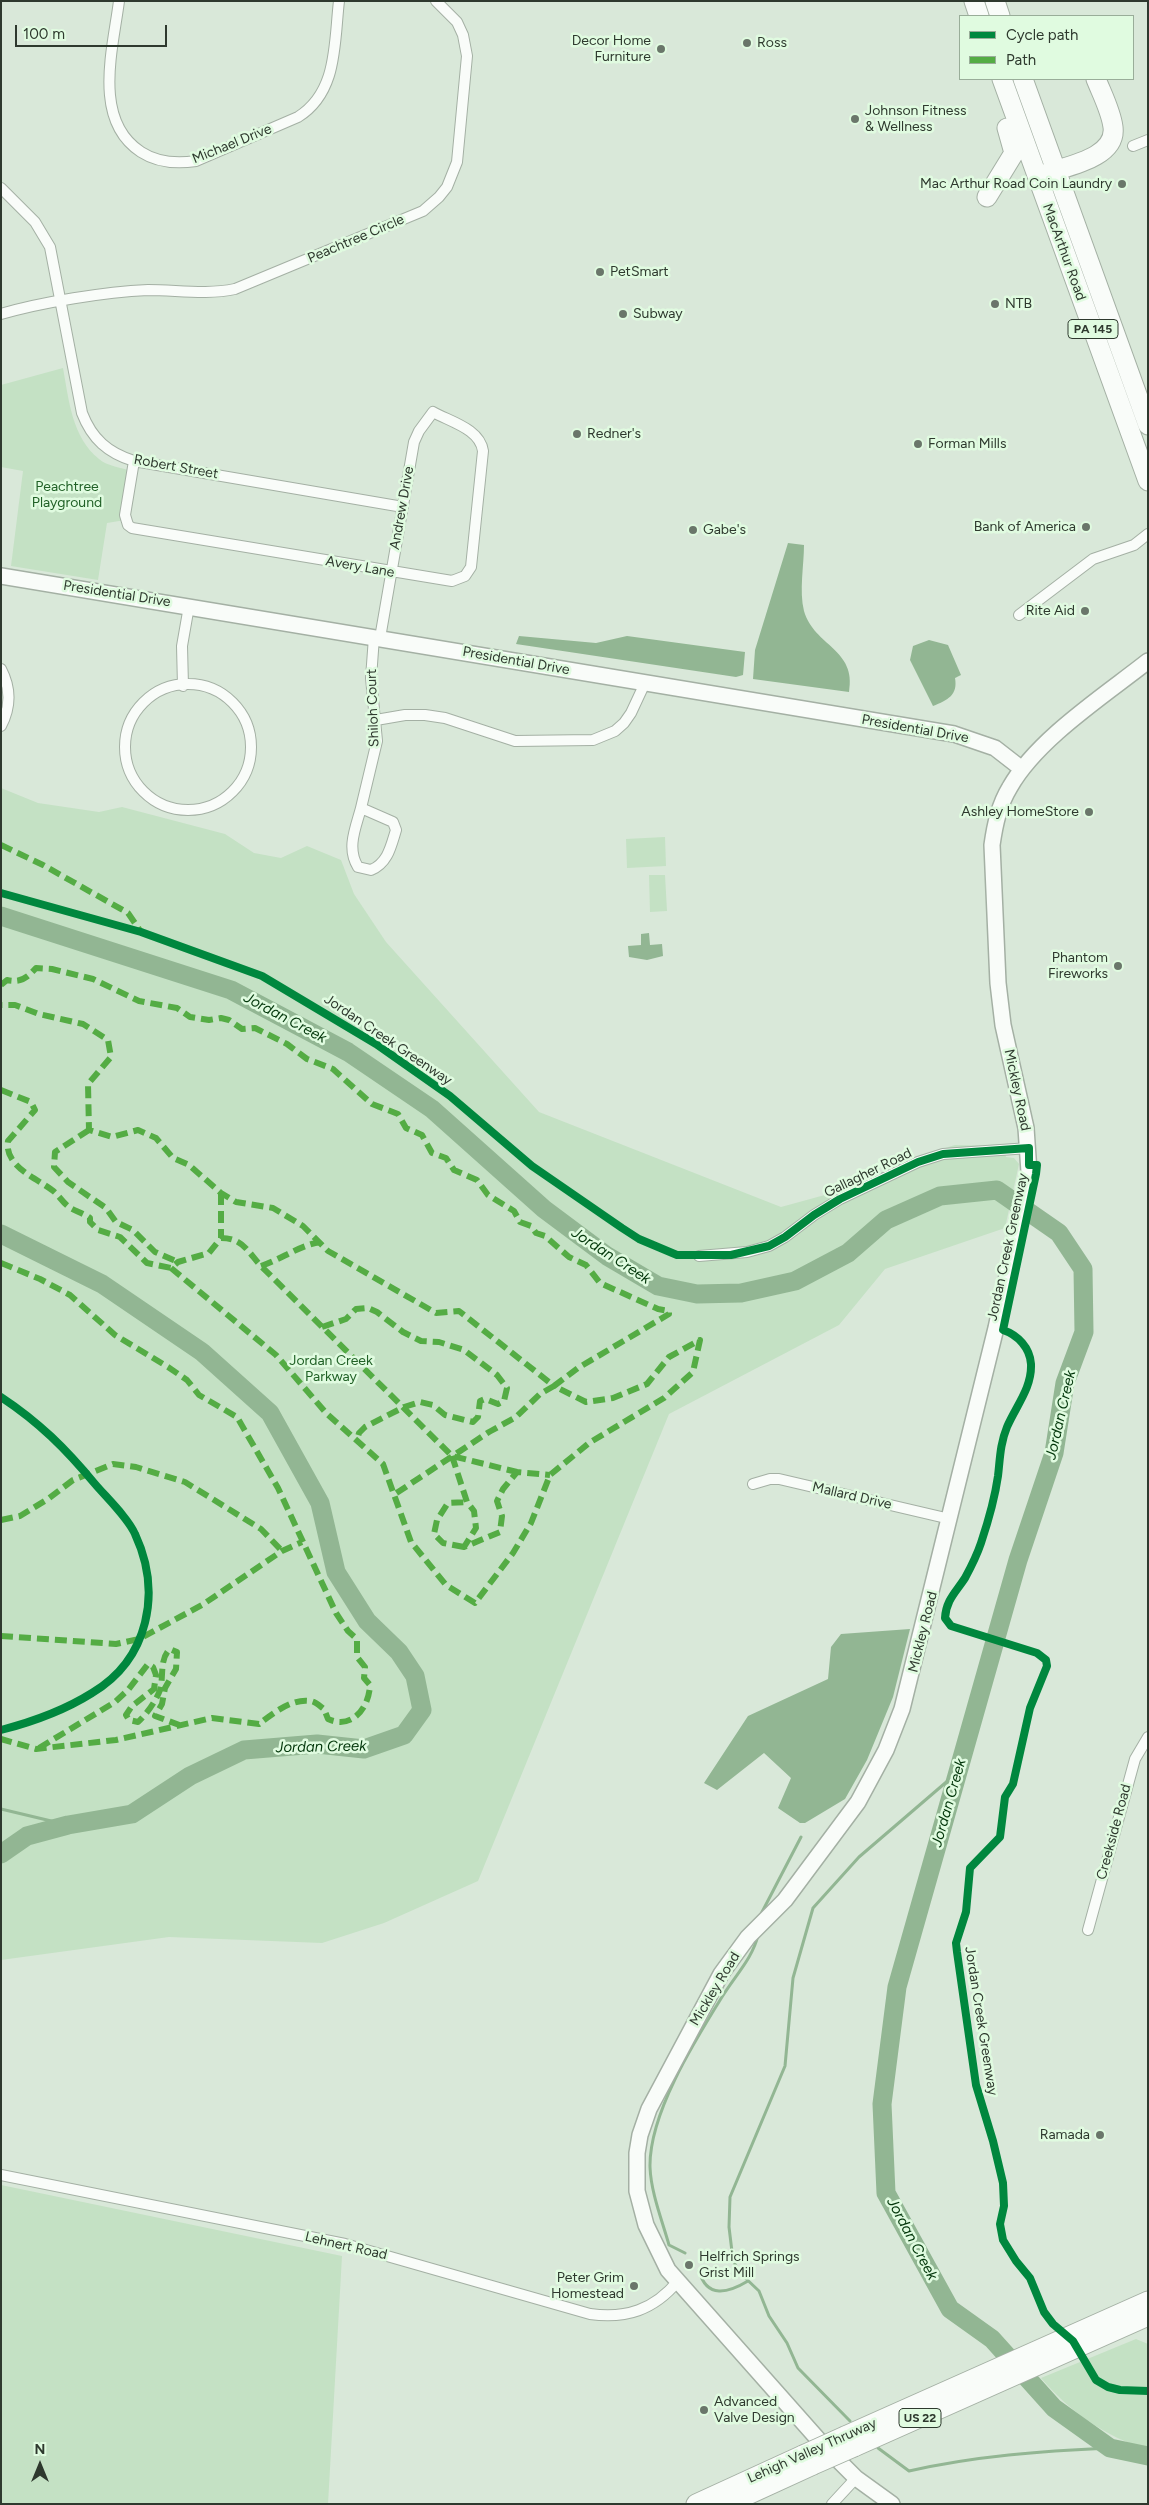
<!DOCTYPE html>
<style>
body{margin:0}
#map{position:relative;width:1149px;height:2505px;overflow:hidden;background:#d9e8d9;font-family:Figtree,sans-serif}
canvas{display:block}
.frame{position:absolute;inset:0;border:2px solid #2e392e;pointer-events:none}
.legend{position:absolute;left:959px;top:15px;width:175px;height:65px;box-sizing:border-box;background:#e0fbe0;border:1px solid #99ad99;margin:0;padding:6px 9px;list-style:none;font-size:15px;color:#2e392e}
.legend li{display:flex;align-items:center;gap:10px;height:25px}
.legend b{width:25px;border:1px solid #99ad99}
.north{position:absolute;left:15px;top:2440px;width:50px;height:50px;-webkit-text-stroke:4px #e0fbe0;paint-order:stroke;rotate:0deg;font-size:14px;font-weight:700;line-height:20px;text-align:center;color:#2e392e}
.north::after{content:'';display:block;margin:auto;width:18px;height:22px;background:#2e392e;clip-path:polygon(50% 0,100% 100%,50% 72%,0 100%)}
.scale{position:absolute;left:15px;top:25px;width:152px;height:22px;box-sizing:border-box;border:2px solid #2e392e;border-top:0;padding-left:6px;font-size:15px;line-height:18px;white-space:nowrap;color:#2e392e;-webkit-text-stroke:4px #e0fbe0;paint-order:stroke}
</style>
<div id="map">
<canvas width="1149" height="2505"></canvas>
<div class="frame"></div>
<ul class="legend">
<li><b style="height:6px;background:#00873e"></b>Cycle path</li>
<li><b style="height:6px;background:#54ac44"></b>Path</li>
</ul>
<div class="north">N</div>
<div class="scale">100 m</div>
</div>
<script>
const ctx = document.querySelector('canvas').getContext('2d');
ctx.lineJoin = 'round';
function fillPath(path, color) {
  ctx.fillStyle = color;
  ctx.fill(path, 'evenodd');
}
function strokePath(path, color, width, dash) {
  ctx.strokeStyle = color;
  ctx.lineWidth = width;
  ctx.lineCap = dash ? 'butt' : 'round';
  ctx.setLineDash(dash || []);
  ctx.stroke(path);
}
function write(font, color, halo, rows, align = 'center') {
  ctx.font = font + ' Figtree,sans-serif';
  ctx.lineWidth = 5;
  ctx.setLineDash([]);
  ctx.textBaseline = 'middle';
  ctx.strokeStyle = halo;
  ctx.fillStyle = color;
  for (const [text, x, y, turn = 0] of rows) {
    ctx.save();
    ctx.translate(x, y);
    ctx.rotate((+turn || 0) * Math.PI / 180);
    ctx.textAlign = isNaN(turn) ? turn : align;
    if (halo) ctx.strokeText(text, 0, 0);
    ctx.fillText(text, 0, 0);
    ctx.restore();
  }
}
fillPath(new Path2D(`
 M63,368C69,401 72,437 99,459C107,466 122,468 132,471L125,520L107,523L98,580L11,566L23,471L1,467V385Z
 M1,788L38,803L99,812L122,807L225,834L254,853L281,858L307,846L341,860L354,894L386,942L539,1112L781,1207L843,1190L929,1153L955,1145L1003,1146L1006,1157L1014,1158L1019,1164L1005,1228L885,1269L839,1325L669,1414L478,1881L384,1923L322,1943L169,1937L1,1960Z
 M665,837L666,866L627,868L626,839Z
 M649,875H665L667,911L650,912Z
 M1,2185L342,2256L328,2504H1Z
 M1136,2339L1148,2344V2450C1105,2436 1070,2412 1041,2378Z`), '#c4e1c4');
fillPath(new Path2D(`
 M788,543L804,545C804,565 799,591 804,611C814,646 857,649 849,692L753,679L755,650Z
 M519,636L596,643L627,636L745,652L743,675L736,677L516,644Z
 M929,640L948,645L961,675L955,678C958,695 948,700 933,706L910,660L913,646Z
 M649,933L650,945L662,944L663,956L647,960L629,957L628,946L641,945V934Z
 M910,1629L893,1697L867,1760L845,1799L805,1823H800L778,1808L791,1778L764,1753L717,1790L704,1783L748,1716L828,1679L831,1647L841,1634Z`), '#92b693');
strokePath(new Path2D(`
 M1,1809L68,1825
 M761,1914L801,1837
 M685,2253L669,2245C662,2220 651,2193 650,2167C649,2114 694,2042 722,1997C734,1977 753,1958 758,1935
 M699,2271C707,2299 728,2293 748,2281
 M850,2421L798,2368L787,2343L769,2316L759,2291L739,2272L733,2260L729,2227L730,2197L785,2066L793,1978L813,1908L859,1857L958,1772
 M878,2448L909,2471C975,2456 1042,2451 1110,2448`), '#92b693', 3);
strokePath(new Path2D(`
 M1,916L231,990L348,1052L432,1109L544,1209L607,1256L658,1286L697,1294L741,1293L795,1281L848,1253L886,1220L940,1196L997,1190L1059,1233L1083,1269L1084,1332L1065,1383L1054,1453L1018,1560L897,1987L882,2104L886,2193L950,2309L992,2339L1054,2408L1110,2448L1148,2456
 M1,1234L102,1284L202,1352L270,1413L320,1503L336,1572L367,1621L399,1652L415,1676L422,1710L404,1735L364,1749L317,1744L244,1750L190,1776L132,1814L68,1825L27,1836L1,1854`), '#92b693', 19);
const street = new Path2D(`
 M119,1C113,49 92,120 141,152C158,163 176,164 196,161L298,117C338,92 334,43 339,1
 M1133,146L1148,140
 M1,188L35,222L50,247L82,413C92,439 108,453 134,461L403,507
 M1,314C42,302 105,292 148,290C177,290 207,295 235,289L423,211L439,197L447,187L457,162L467,56L463,35L457,22L436,1
 M134,461L125,515L128,525L132,528L452,581L465,576L471,567L483,451C480,429 451,422 433,412L419,431L414,442L380,638
 M1019,615L1093,559L1134,545L1148,534
 M1,669C11,688 11,707 1,726
 M125 747a63 63 0 1 1 126 0a63 63 0 1 1-126 0Z
 M183,686L182,646L189,606
 M376,720L405,715H425L445,718L515,741L593,740L615,731L624,723L631,713L645,683
 M361,808L377,741L371,678L374,637
 M361,808L393,822L396,830C391,846 388,863 371,870L358,867C346,848 356,827 361,808Z
 M699,1256L747,1252L769,1246L785,1237L814,1215L840,1199L918,1162L943,1154L1029,1148
 M753,1484L770,1479H779L950,1519
 M1088,1930L1135,1759L1148,1737
 M1,2175L345,2244L590,2314C626,2319 654,2310 678,2281
 M832,2504L856,2478`);
const secondary = new Path2D(`
 M1,576L954,734L995,748L1022,769
 M892,2504L856,2478L824,2446L668,2270L646,2225L637,2191V2153L640,2135L649,2109L721,1974L748,1937L785,1900L858,1802L886,1750L902,1709L996,1328L1029,1172L1026,1128L1003,1025L998,983L992,845C995,824 999,805 1010,787C1037,739 1105,695 1148,661`);
const highway = new Path2D(`
 M974,1L979,16
 M995,1L1000,16
 M1002,79L1148,481
 M1023,79L1148,425
 M1045,174C1067,166 1117,158 1113,127C1111,111 1102,94 1096,79
 M987,197L1014,153L1007,128
 M845,2436L1148,2301
 M854,2447L1148,2316
 M696,2504L803,2455
 M728,2504L813,2465`);
strokePath(street, '#a4b0a4', 12);
strokePath(secondary, '#a4b0a4', 18);
strokePath(highway, '#a4b0a4', 21);
strokePath(street, '#f9fcf9', 10);
strokePath(secondary, '#f9fcf9', 15);
strokePath(highway, '#f9fcf9', 19);
const highwayBridge = new Path2D(`
 M803,2455L845,2436
 M813,2465L854,2447`);
strokePath(highwayBridge, '#a4b0a4', 21, []);
strokePath(highwayBridge, '#f9fcf9', 19);
strokePath(new Path2D(`
 M1,845L43,865L128,913L141,932
 M1,985L7,980C21,983 27,978 36,968L52,969L93,979L139,1001L177,1008L190,1017L209,1020L221,1018L229,1020L242,1029L255,1028L287,1044L307,1059L333,1069L372,1104L398,1114L406,1128L422,1135L432,1153L446,1158L454,1170L477,1180L488,1195L514,1211L520,1222L531,1226L536,1233L545,1236L569,1257L586,1265L600,1283L658,1309L669,1311V1314L578,1368L554,1386L459,1311L436,1313L328,1251L303,1226L273,1208L236,1202L221,1193L189,1165L173,1158L156,1138L138,1130L112,1137L89,1130L88,1084L111,1057L108,1040L83,1024L39,1014L15,1005H1
 M1,1090L31,1102L35,1110L8,1141C4,1166 36,1178 52,1190C59,1195 62,1202 69,1207C75,1211 83,1213 90,1218V1222L98,1230L120,1237L147,1263L171,1268L178,1262L209,1253L221,1238C243,1238 248,1252 261,1266L452,1456L517,1472
 M89,1130L55,1152L54,1167L68,1182L106,1208L116,1222L133,1230L155,1252L178,1262
 M221,1193V1238
 M1,1263L40,1279L70,1295L115,1335L168,1367L187,1380L199,1395L237,1417L278,1488L336,1613L348,1631L357,1639V1657L365,1667L364,1678L370,1685C369,1708 352,1730 328,1719L324,1709C321,1707 315,1701 310,1701C292,1698 272,1714 259,1724L212,1718L116,1740L36,1749L1,1739
 M261,1266C282,1259 298,1246 320,1242
 M171,1268L276,1355L327,1414L383,1464L411,1542L446,1585L475,1603L513,1553L531,1523L550,1475L589,1443L664,1398L693,1372L700,1340L669,1357L647,1384L613,1398L586,1402L554,1386L540,1394L516,1417L489,1432L395,1494
 M322,1327L346,1319L356,1309L368,1308L377,1312L403,1332L421,1341L439,1342L464,1350L497,1375L507,1388L504,1401L498,1404L485,1399L480,1401L478,1417L473,1422L445,1415L433,1405L420,1402L404,1407L365,1427L359,1433L357,1440
 M452,1456L467,1502L474,1511L476,1528L464,1547L500,1532L502,1516L497,1501L503,1489L517,1472L550,1475
 M1,1520L20,1516L48,1499L73,1480L113,1464L136,1467L185,1482L261,1529L282,1551
 M464,1547L443,1543L434,1534L437,1520L448,1503L467,1502
 M1,1636L116,1644L139,1639L202,1605L282,1551L302,1542
 M39,1748L115,1702L128,1690L148,1664L153,1667L156,1675L154,1689L132,1706L126,1715L129,1720L138,1722C146,1715 156,1701 160,1690C164,1677 159,1659 170,1649L177,1652L176,1669L165,1688L162,1704L155,1716L182,1726`), '#54ac44', 6, [12, 6]);
strokePath(new Path2D(`
 M1,893L141,932L262,976L376,1044L450,1096L532,1166L622,1228L639,1239L677,1255H731L769,1246L785,1237L814,1215L840,1199L918,1162L943,1154L1029,1148V1165H1037L1036,1174L1003,1330C1018,1335 1030,1348 1031,1364C1032,1388 1016,1406 1007,1427C1000,1444 1000,1459 998,1476C995,1497 988,1522 981,1543C977,1555 971,1567 965,1578C956,1592 946,1600 945,1618L951,1626L1037,1653L1046,1660L1047,1666L1030,1708L1013,1784L1005,1797L1000,1837L970,1868L966,1912L956,1943L957,1952L976,2085L993,2141L1003,2183L1004,2206L1000,2224L1003,2240L1016,2261L1030,2278L1044,2312L1053,2324L1073,2341L1096,2380L1108,2387L1120,2390L1148,2391
 M1,1397C39,1422 66,1449 95,1484C107,1498 128,1518 135,1534C162,1592 149,1659 92,1693C65,1710 32,1722 1,1730`), '#00873e', 8);
for (const [x, y, r, color] of [
 [747,43,5,"#6a766a"],
 [661,49,5,"#6a766a"],
 [855,119,5,"#6a766a"],
 [1122,184,5,"#6a766a"],
 [600,272,5,"#6a766a"],
 [995,304,5,"#6a766a"],
 [623,314,5,"#6a766a"],
 [577,434,5,"#6a766a"],
 [918,444,5,"#6a766a"],
 [1086,527,5,"#6a766a"],
 [693,530,5,"#6a766a"],
 [1085,611,5,"#6a766a"],
 [1089,812,5,"#6a766a"],
 [1118,966,5,"#6a766a"],
 [1100,2135,5,"#6a766a"],
 [689,2265,5,"#6a766a"],
 [634,2286,5,"#6a766a"],
 [704,2410,5,"#6a766a"]
]) {
  const dot = new Path2D();
  dot.arc(x, y, r, 0, 2 * Math.PI);
  ctx.fillStyle = color;
  ctx.fill(dot);
  strokePath(dot, '#e0fbe0', 2);
}
for (const [x, y, w] of [
 [1093,329,50],
 [920,2418,42]
]) {
  const box = new Path2D();
  box.roundRect(x - w / 2, y - 9.5, w, 19, 4);
  ctx.fillStyle = '#e0fbe0';
  ctx.fill(box);
  strokePath(box, '#2e392e', 1);
}
write('bold 12px', '#2e392e', null, [
 ["PA 145",1093,329],
 ["US 22",920,2418]
]);
write('14px', '#2e392e', '#e0fbe0', [
 ["Decor Home",651,41,"right"],
 ["Furniture",651,57,"right"],
 ["Ross",757,43],
 ["Johnson Fitness",865,111],
 ["& Wellness",865,127],
 ["Mac Arthur Road Coin Laundry",1112,184,"right"],
 ["PetSmart",610,272],
 ["NTB",1005,304],
 ["Subway",633,314],
 ["Redner's",587,434],
 ["Forman Mills",928,444],
 ["Bank of America",1076,527,"right"],
 ["Gabe's",703,530],
 ["Rite Aid",1075,611,"right"],
 ["Ashley HomeStore",1079,812,"right"],
 ["Phantom",1108,958,"right"],
 ["Fireworks",1108,974,"right"],
 ["Ramada",1090,2135,"right"],
 ["Helfrich Springs",699,2257],
 ["Grist Mill",699,2273],
 ["Peter Grim",624,2278,"right"],
 ["Homestead",624,2294,"right"],
 ["Advanced",714,2402],
 ["Valve Design",714,2418]
], 'left');
write('14px', '#2e392e', '#e0fbe0', [
 ["Michael Drive",232,144,-22],
 ["Peachtree Circle",356,239,-23],
 ["MacArthur Road",1064,252,70],
 ["Robert Street",176,467,10],
 ["Andrew Drive",402,508,-80],
 ["Avery Lane",360,567,10],
 ["Presidential Drive",117,594,9],
 ["Presidential Drive",516,661,10],
 ["Shiloh Court",373,708,-92],
 ["Presidential Drive",915,729,10],
 ["Jordan Creek Greenway",388,1040,34],
 ["Mickley Road",1017,1090,78],
 ["Gallagher Road",868,1173,-26],
 ["Jordan Creek Greenway",1008,1247,-78],
 ["Mallard Drive",852,1496,13],
 ["Mickley Road",923,1632,-76],
 ["Creekside Road",1114,1832,-75],
 ["Mickley Road",715,1989,-59],
 ["Jordan Creek Greenway",981,2021,81],
 ["Lehnert Road",346,2246,13],
 ["Lehigh Valley Thruway",812,2451,-24]
]);
write('14px', '#216127', '#e0fbe0', [
 ["Peachtree",67,487],
 ["Playground",67,503],
 ["Jordan Creek",331,1361],
 ["Parkway",331,1377]
]);
write('italic 15px', '#02360a', '#e0fbe0', [
 ["Jordan Creek",285,1018,28],
 ["Jordan Creek",611,1256,33],
 ["Jordan Creek",1061,1415,-77],
 ["Jordan Creek",321,1747,-1],
 ["Jordan Creek",949,1803,-74],
 ["Jordan Creek",912,2239,62]
]);
</script>
